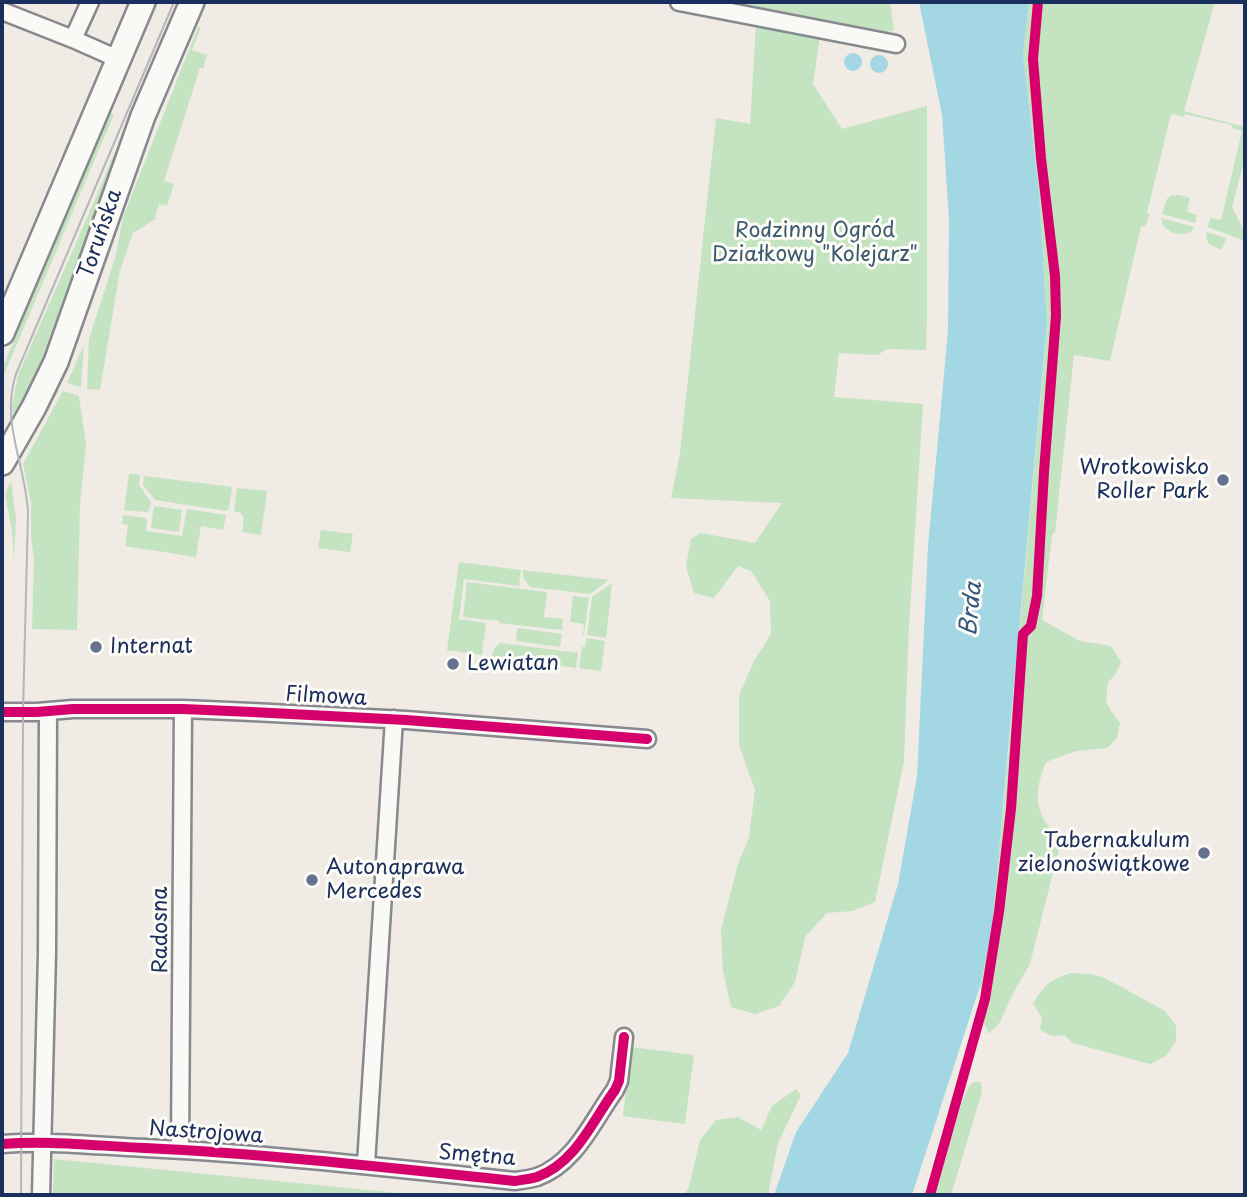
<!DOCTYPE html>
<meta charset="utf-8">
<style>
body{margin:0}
#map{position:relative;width:1247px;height:1197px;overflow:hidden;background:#f0ebe5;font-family:"Playpen Sans",sans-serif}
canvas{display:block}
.frame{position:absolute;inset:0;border:4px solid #1b2f5e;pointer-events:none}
</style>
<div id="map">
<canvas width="1247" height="1197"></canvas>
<div class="frame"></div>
</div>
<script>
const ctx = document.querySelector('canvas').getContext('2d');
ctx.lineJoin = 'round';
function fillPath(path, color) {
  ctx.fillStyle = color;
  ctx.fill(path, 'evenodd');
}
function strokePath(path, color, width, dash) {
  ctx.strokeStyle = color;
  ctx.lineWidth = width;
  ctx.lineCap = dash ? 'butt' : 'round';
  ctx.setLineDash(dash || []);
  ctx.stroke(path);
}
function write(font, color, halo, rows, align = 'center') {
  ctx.font = font + ' "Playpen Sans",sans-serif';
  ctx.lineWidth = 6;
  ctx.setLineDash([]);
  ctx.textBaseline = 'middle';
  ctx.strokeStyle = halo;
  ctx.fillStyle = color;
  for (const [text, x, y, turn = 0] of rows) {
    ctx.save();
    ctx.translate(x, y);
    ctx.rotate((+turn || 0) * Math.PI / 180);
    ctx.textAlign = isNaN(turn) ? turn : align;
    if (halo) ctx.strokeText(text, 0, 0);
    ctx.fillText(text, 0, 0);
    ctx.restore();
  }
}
fillPath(new Path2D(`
 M706,2H890L894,31L862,34Z
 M1029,2H1215L1184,111L1245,127V157L1232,207L1245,233V241L1208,227L1210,218L1221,220L1242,131L1232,128V125L1185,114L1184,117L1171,114L1147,213L1150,214L1145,226H1141L1110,361L1074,355L1055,532L1052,535L1042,620L1080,641L1111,646L1121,662L1116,673L1108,683L1106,701L1111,711L1120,723L1117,738L1107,748L1076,751L1046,762C1032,797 1035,814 1061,841L1030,964L1014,991L1000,1022L989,1034L984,1024L980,986L1003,811L1047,327L1039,193L1023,54Z
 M171,17L176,20L61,330L14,427L12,406L18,375L97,195Z
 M756,25L820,36L813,84L842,129L927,106V317L926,350L888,349L877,355L839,353L834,397L923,404L909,626L904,761L875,902L852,911L827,913L805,937L795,982L779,1006L755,1014L731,1007L723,971L721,930L738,864L749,838L755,790L739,745V695L754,661L771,634L770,601L751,571L738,566L714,598L694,593L686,566L691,539L701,533L755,543L782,503L671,498L680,453L716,118L750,124Z
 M198,27H201L192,50L207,55L203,68H200L164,181L174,184L167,206L159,204L155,217L157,218L133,233L120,270L100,390L87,389L89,339L116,255L123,217Z
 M106,111L114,114L2,379V369L27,309L48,248Z
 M1172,195H1179L1190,198L1187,212L1197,215L1195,223L1162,214L1167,199Z
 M1161,218L1194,227L1191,232C1179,237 1162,232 1161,218Z
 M1207,232L1226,238L1222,250L1209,244L1206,238Z
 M84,345L81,387L67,383Z
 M51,390H59L22,455L20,450Z
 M63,391L79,396L86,445L80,505L77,630L32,629L34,559L31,536V503L23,464Z
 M129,474L140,475L139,485L151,502L149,511L145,512L124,510Z
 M144,476L232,487L229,509L226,511L155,500L143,485Z
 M11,481L16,519L14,561L12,531L5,494Z
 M237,488L267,491L261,535L242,532L244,518L240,512H234Z
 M154,506L182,510L179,532L151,528Z
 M187,509L226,515L223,530L201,526L196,557L125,546L128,525L122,524L123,515L145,518L147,520L146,531L182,536Z
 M321,530L353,534L350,552L318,548Z
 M459,562L521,570L519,586L464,579L459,619L486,623L484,641H483L482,655L447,650Z
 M523,570L609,580L590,594L530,587L523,578Z
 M467,582L547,592L544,617L563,619L562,630L499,623V621L463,617Z
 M612,583L606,638L587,635L592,597Z
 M573,596L589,598L584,635H583L584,624L570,622Z
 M517,628L562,634L560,647L516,641Z
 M586,638L605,641L601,671L579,668L582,647H585Z
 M500,643L578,653L576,668L492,656L494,649Z
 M1071,973L1090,974L1103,977L1165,1011L1176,1026V1041L1167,1055L1150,1064L1073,1043L1064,1035C1053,1037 1048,1036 1040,1029L1042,1018L1033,1003C1047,983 1048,981 1071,973Z
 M631,1047L694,1055L685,1124L623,1116Z
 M973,1082H980L982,1087L981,1095L951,1195H934L961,1105L968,1088Z
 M796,1089L801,1095L778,1143L768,1195H684L689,1187L700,1140L716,1120L738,1117L761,1130L772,1106Z
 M54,1159L418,1195H53Z`), '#c3e3c1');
fillPath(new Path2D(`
 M919,2H1029L1023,54L1039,193L1047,324L992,925L980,986L912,1195H774L796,1132L848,1053L898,884L917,776L928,546L948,331L949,219L942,115Z
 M844 62a9 9 0 1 1 18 0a9 9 0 1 1-18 0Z
 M870 64a9 9 0 1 1 18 0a9 9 0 1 1-18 0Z`), '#a4d7e4');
const street = new Path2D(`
 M679,2L896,44
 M2,11L73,39L118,59
 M73,39L90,2
 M2,712H37L73,709H183L252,712L406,720L647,739
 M2,1144C49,1140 97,1146 145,1148C269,1154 392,1168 515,1181C522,1180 530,1179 537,1177C576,1163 593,1120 615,1090L619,1081L624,1037
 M180,1150L183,709
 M366,1164L394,719
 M41,1195L47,953L48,712`);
const secondary = new Path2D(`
 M2,333L143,2
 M2,463L34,407L56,362L143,116L192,2`);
strokePath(street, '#87898f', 21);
strokePath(secondary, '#87898f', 28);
strokePath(street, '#f9f9f6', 16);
strokePath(secondary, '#f9f9f6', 23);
strokePath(new Path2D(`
 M21,1195L23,712L28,513C26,464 0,423 16,374L174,2`), '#b4b6ba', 2);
strokePath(new Path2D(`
 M2,712H37L73,709H183L252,712L406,720L647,739
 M2,1144C49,1140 97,1146 145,1148C269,1154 392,1168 515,1181C522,1180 530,1179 537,1177C576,1163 593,1120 615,1090L619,1081L624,1037
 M930,1195L985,999L999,912L1011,809L1023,634L1031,626L1037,596L1044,472L1056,316L1055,276L1041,158L1033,59L1038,2`), '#d6006c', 10);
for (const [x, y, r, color] of [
 [1223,480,7,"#66718d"],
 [96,647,7,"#66718d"],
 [453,664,7,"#66718d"],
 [1204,853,7,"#66718d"],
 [312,880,7,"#66718d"]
]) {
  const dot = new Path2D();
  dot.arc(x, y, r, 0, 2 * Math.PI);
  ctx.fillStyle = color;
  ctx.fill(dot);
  strokePath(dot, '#fdfcf7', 2.5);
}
write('21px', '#3c5a6f', '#fdfcf7', [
 ["Rodzinny Ogród",815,231],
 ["Działkowy \"Kolejarz\"",815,255]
]);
write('21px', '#1b2f5e', '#fdfcf7', [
 ["Toruńska",101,234,-71],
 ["Filmowa",326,697,3],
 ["Radosna",161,930,-90],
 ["Nastrojowa",206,1133,4],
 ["Smętna",477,1156,5]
]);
write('21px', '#1b2f5e', '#fdfcf7', [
 ["Wrotkowisko",1209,468,"right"],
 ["Roller Park",1209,492,"right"],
 ["Internat",110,647],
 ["Lewiatan",467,664],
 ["Tabernakulum",1190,841,"right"],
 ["zielonoświątkowe",1190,865,"right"],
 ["Autonaprawa",326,868],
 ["Mercedes",326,892]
], 'left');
write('italic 23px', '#355780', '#fdfcf7', [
 ["Brda",972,609,-84]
]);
</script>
